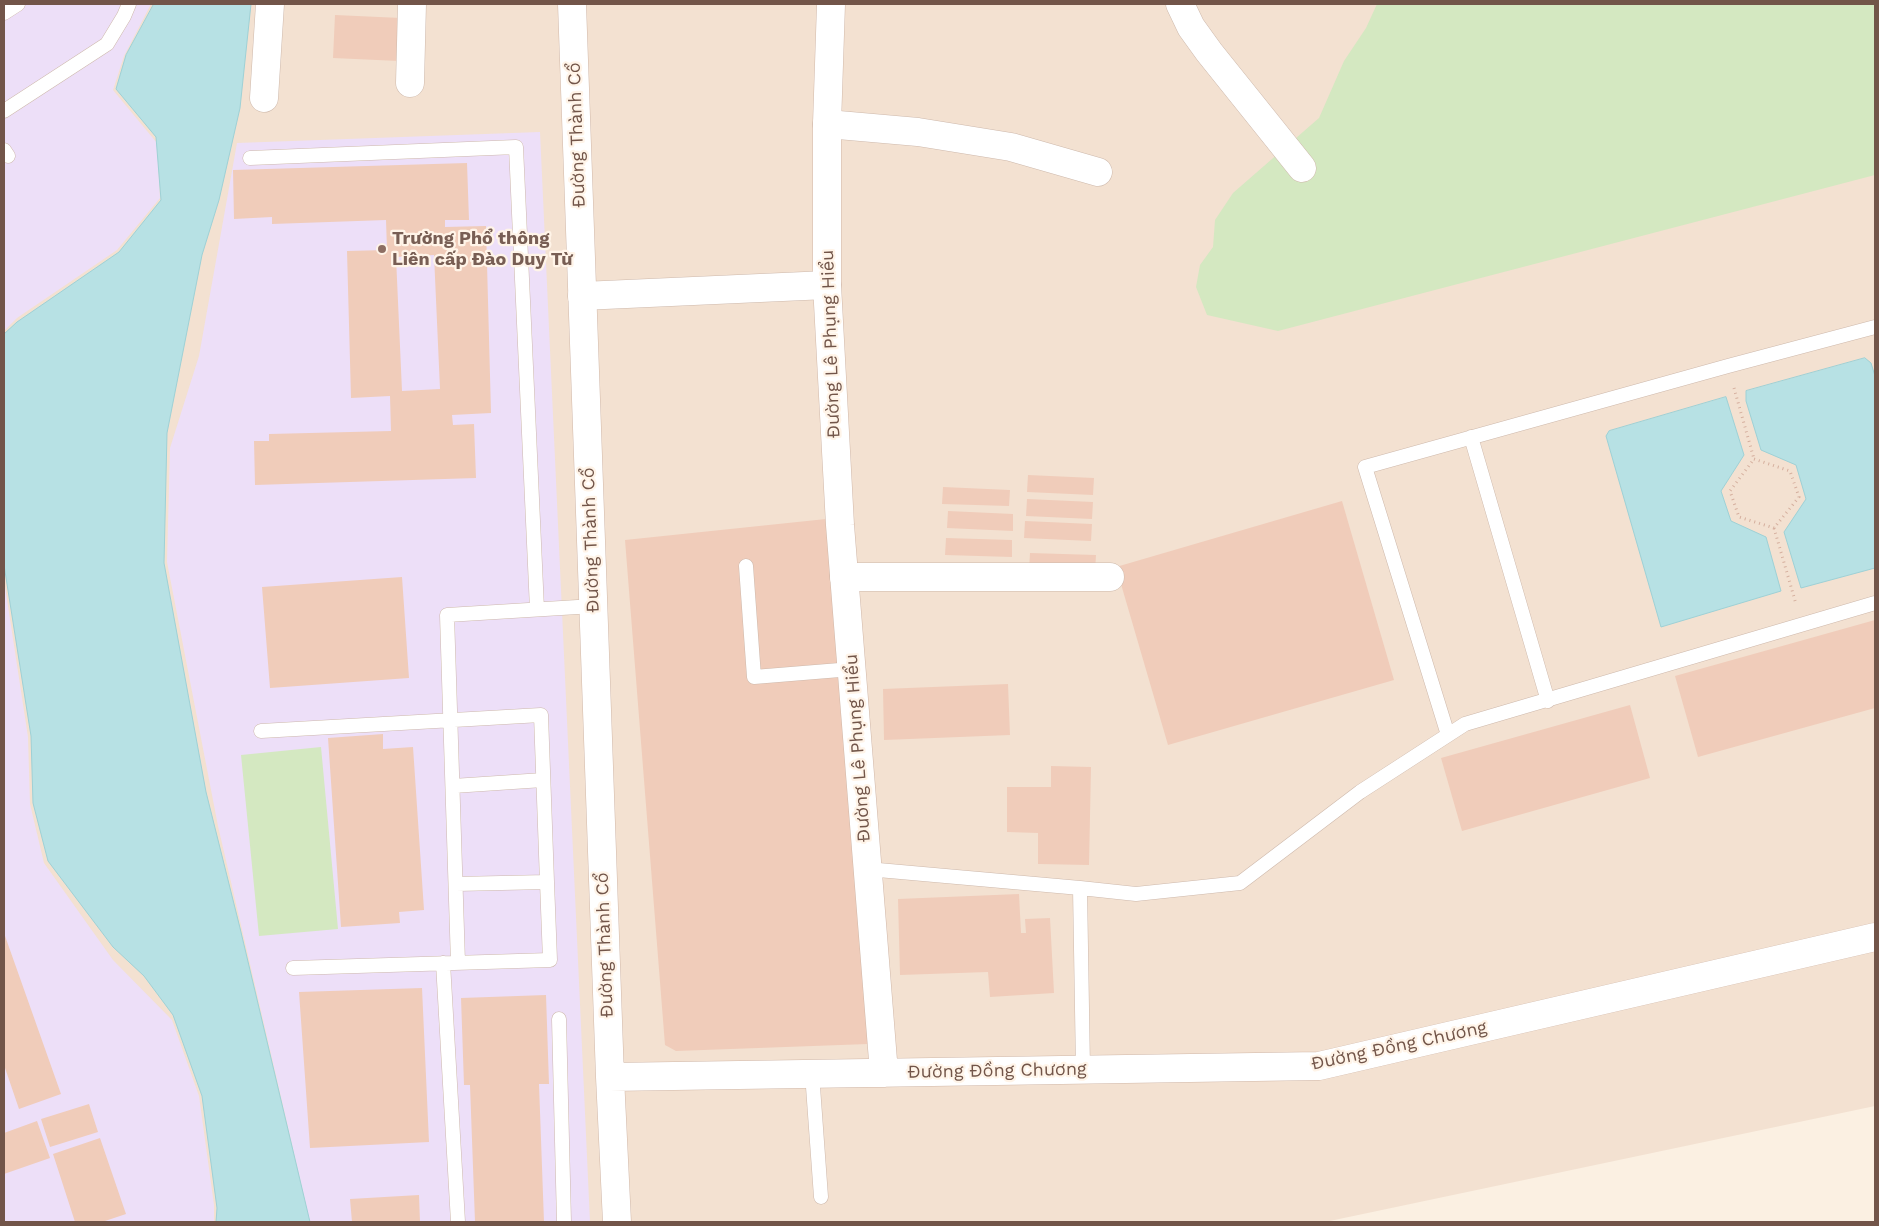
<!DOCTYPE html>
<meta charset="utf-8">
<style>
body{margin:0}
#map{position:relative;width:1879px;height:1226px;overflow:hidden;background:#fbf0e2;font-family:"Work Sans",sans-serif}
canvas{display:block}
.frame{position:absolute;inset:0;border:5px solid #725549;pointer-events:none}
</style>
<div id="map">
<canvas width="1879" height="1226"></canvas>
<div class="frame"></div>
</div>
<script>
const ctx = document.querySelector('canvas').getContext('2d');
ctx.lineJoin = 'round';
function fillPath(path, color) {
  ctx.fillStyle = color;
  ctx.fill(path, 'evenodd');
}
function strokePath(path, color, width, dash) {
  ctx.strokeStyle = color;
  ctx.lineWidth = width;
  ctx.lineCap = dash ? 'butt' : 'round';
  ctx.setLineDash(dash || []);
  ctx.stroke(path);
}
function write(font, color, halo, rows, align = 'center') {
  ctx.font = font + ' "Work Sans",sans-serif';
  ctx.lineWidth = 4.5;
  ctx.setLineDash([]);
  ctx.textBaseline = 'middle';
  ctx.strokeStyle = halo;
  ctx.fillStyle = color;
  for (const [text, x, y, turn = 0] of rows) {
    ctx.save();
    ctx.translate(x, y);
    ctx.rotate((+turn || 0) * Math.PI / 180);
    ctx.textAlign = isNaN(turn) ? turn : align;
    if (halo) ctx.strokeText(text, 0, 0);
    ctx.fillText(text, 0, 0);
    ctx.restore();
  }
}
fillPath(new Path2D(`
 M4,4H1438L1875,165V1106L1325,1222H4Z`), '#f3e1d1');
fillPath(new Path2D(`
 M4,4H151L124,56L113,90L157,143L160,198L117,250L17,318L4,331Z
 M540,132L590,1222H310L218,826L167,562L170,448L199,356L237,143Z
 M4,580L28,737L30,804L44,863L113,960L172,1020L199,1096L214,1205V1222H4Z`), '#eddff8');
fillPath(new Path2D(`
 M1377,4H1875V175L1278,331L1207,315L1196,287L1200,265L1213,247L1215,220L1233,193L1319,118L1344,61L1366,28Z
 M321,747L338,929L259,936L241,755Z`), '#d4e8c1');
const water = new Path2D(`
 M154,4H251L240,108L219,200L202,255L167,433L164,563L206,792L240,928L310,1222H216L217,1208L202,1096L173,1015L144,976L113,947L48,861L33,803L31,736L4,565V334L17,322L119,252L161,200L156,137L116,89L126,55Z
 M1865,358L1871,363L1875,376V568L1801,588L1784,532L1806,499L1796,465L1761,450L1746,401V391Z
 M1726,397L1744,455L1721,491L1731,521L1766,537L1781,591L1661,627L1606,436L1609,431Z`);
fillPath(water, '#b7e1e4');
strokePath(water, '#9ed1d6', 1);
fillPath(new Path2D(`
 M335,15L401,18L399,61L333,58Z
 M467,163L469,220H445V227L486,226L491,413L452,415L453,425L474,424L476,478L255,485L254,441H269V434L391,431L390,396L351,398L347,251L387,250L386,220L272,224V217L234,219L233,170ZM434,255L440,389L402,391L396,257Z
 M1028,475L1094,478L1093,495L1027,492Z
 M943,487L1010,490L1009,506L942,504Z
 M1027,499L1093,502L1092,519L1026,516Z
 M1342,501L1394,680L1168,745L1116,567Z
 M948,511L1013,514V531L947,528Z
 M826,519L868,1044L676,1051L665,1045L625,540Z
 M1025,521L1092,524L1091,541L1024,538Z
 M946,538L1012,540V557L945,555Z
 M1030,553L1096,555L1095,572L1029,570Z
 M402,577L409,678L270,688L262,587Z
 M1875,620V708L1698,757L1675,676Z
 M1008,684L1010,735L884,740L883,689Z
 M1630,705L1650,778L1462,831L1441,758Z
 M383,734V749L413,747L424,910L399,912L400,923L341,927L328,738Z
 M1051,766L1091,767L1089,865L1038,864V833L1007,832V787H1051Z
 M1019,894L1021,933H1026L1025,919L1050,918L1054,993L990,997L988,972L900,975L898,899Z
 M4,933L61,1094L19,1109L4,1065Z
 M422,988L429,1142L310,1148L299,992Z
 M546,995L549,1084H539L544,1222H475L470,1085H464L461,998Z
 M89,1104L98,1132L50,1147L41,1119Z
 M37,1121L50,1158L4,1174V1133Z
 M100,1138L126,1214L102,1222H75L53,1154Z
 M419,1195L420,1222H352L350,1199Z`), '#f0ccba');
const lane = new Path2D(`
 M4,13L18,4
 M4,111L107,44L124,16L129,4
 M4,150L8,156
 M250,158L516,147L537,609
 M1471,437L1548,701
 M746,566L754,677L852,669
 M261,731L541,715L547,882L456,884
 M1448,735L1365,467L1728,366L1875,327
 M453,786L543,780
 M867,869L1080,888L1083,1069
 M1080,888L1136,894L1240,883L1360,792L1465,724L1875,603
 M443,963L458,1222
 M458,963L447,615L594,606
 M293,968L550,960L547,882
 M559,1019L564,1222
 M812,1073L821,1197`);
const street = new Path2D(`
 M1180,4L1191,27L1209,52L1302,168
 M410,83L412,4
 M264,98L270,4
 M827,124L918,132L1011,147L1098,172
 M582,296L827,285
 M844,577H1110`);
const secondary = new Path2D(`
 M572,4L610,1077L617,1222
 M831,4L827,124V285L840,525L884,1073
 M610,1077L1319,1066L1875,937`);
strokePath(lane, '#ceb9ac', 15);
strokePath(street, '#ceb9ac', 29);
strokePath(secondary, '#d1b8a9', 29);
strokePath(new Path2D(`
 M1734,388L1754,459
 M1754,459L1790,471L1799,497L1774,528L1739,517L1730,491Z
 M1774,528L1796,604`), '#d5af9e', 3, [1, 4]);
strokePath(lane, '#fff', 14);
strokePath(street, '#fff', 28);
strokePath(secondary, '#fff', 28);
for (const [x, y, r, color] of [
 [382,249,5,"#8d6e63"]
]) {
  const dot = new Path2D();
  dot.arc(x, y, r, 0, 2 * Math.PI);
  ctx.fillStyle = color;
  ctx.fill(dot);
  strokePath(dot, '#fff4e8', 2);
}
write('18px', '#725549', '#fff4e8', [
 ["Đường Thành Cổ",577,135,-92],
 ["Đường Lê Phụng Hiểu",831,344,-92],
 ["Đường Thành Cổ",591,540,-92],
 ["Đường Lê Phụng Hiểu",858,748,-94],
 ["Đường Thành Cổ",605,945,-92],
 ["Đường Đồng Chương",1399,1046,-12],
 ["Đường Đồng Chương",997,1071,-1]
]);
write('bold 18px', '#785e54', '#fff4e8', [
 ["Trường Phổ thông",392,239],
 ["Liên cấp Đào Duy Từ",392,260]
], 'left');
</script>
